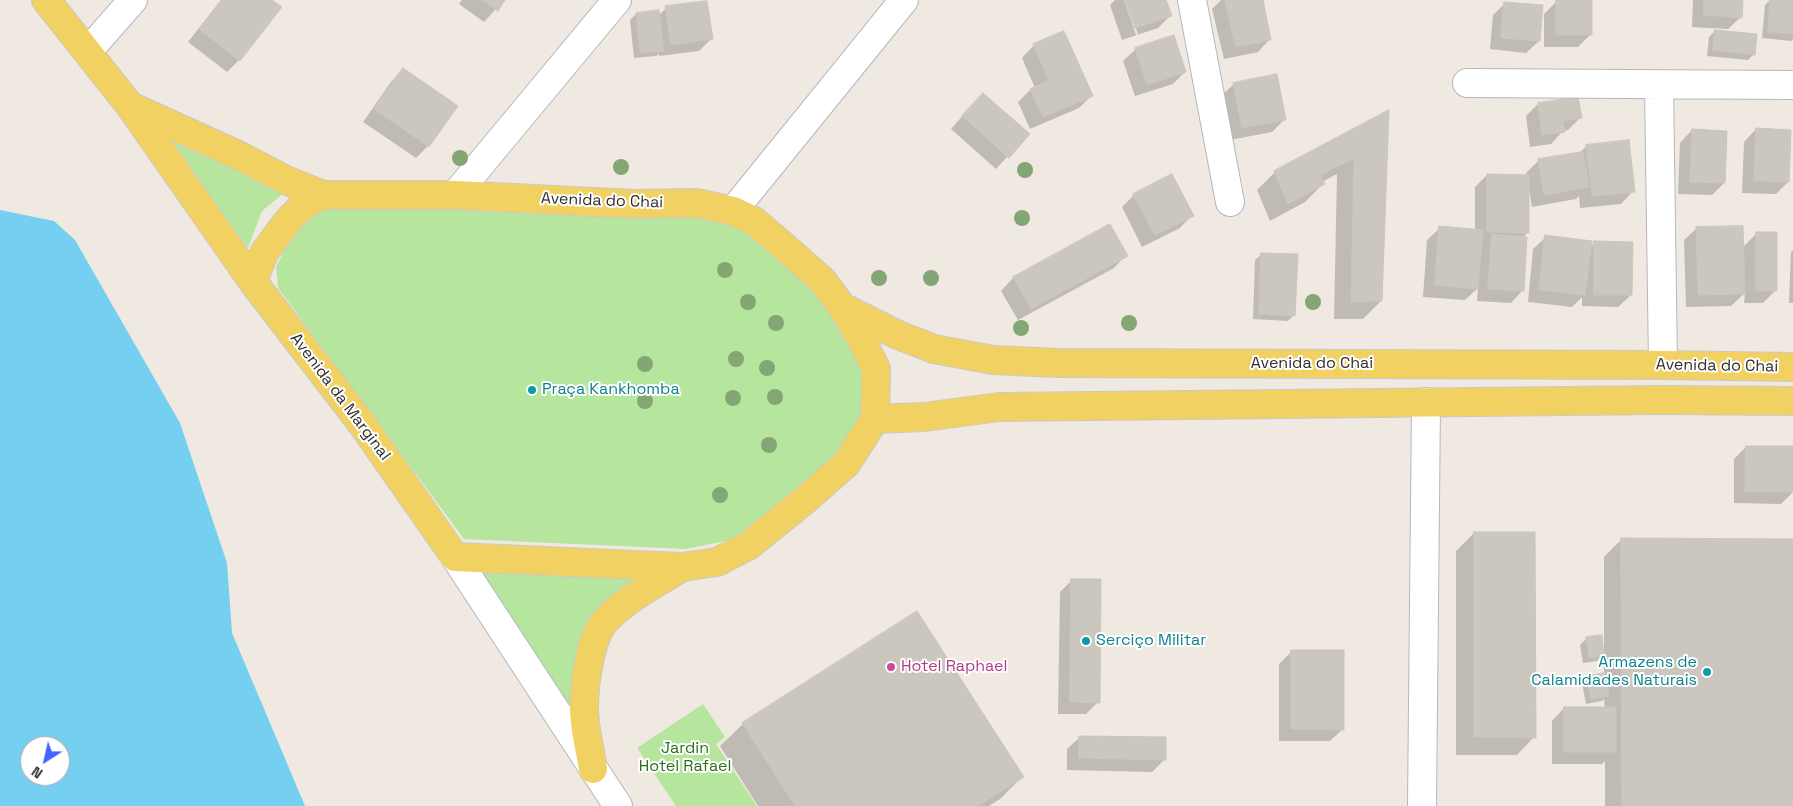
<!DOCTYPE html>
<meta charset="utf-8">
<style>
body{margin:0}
#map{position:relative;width:1793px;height:806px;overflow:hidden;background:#efe9e1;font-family:"Space Grotesk",sans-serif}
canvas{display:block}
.north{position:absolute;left:20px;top:736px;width:50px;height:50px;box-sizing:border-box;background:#fff;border:1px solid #ababab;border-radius:50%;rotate:215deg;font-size:14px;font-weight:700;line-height:20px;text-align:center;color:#2e2e2e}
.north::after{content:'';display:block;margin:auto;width:18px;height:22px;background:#4264fb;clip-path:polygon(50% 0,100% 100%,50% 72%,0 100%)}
</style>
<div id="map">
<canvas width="1793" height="806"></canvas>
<div class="north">N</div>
</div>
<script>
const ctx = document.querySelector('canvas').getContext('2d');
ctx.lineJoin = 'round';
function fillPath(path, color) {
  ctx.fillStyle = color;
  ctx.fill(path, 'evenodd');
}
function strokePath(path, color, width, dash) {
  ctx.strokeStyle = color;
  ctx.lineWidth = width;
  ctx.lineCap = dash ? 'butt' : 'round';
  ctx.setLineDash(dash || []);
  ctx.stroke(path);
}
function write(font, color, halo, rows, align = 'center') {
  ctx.font = font + ' "Space Grotesk",sans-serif';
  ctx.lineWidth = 4;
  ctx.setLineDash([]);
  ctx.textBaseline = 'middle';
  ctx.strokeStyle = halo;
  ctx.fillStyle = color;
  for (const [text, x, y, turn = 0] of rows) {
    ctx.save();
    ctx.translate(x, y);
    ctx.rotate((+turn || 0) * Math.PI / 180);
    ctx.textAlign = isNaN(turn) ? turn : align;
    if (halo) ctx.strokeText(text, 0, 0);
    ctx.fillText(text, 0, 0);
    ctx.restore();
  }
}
fillPath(new Path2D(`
 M162,133L285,192L262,211L248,248Z
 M325,207L695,212L750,230L811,282L833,310L864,374L865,416L833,461L735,539L686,549L464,539L278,288L276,267L292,234Z
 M478,570L652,575L607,603L578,731Z
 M703,704L725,737L716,744L757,806H676L637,748Z`), '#b6e59e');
fillPath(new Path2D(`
 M0,210L54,221L75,240L180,423L227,563L232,633L305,806H0ZM30,746H60V776H30Z`), '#75cff0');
fillPath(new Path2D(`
 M221,0H270L239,60L227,72L188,42Z
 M462,0H504L484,22L459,4Z
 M1115,0H1124L1136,35L1138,34L1126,0H1165L1170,16L1158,28L1122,40L1110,5Z
 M1221,0H1262L1270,39L1258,52L1224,59L1212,9Z
 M1693,0H1742L1741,17L1728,29L1692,27Z
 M1770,0L1793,1V39L1791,41L1762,38L1765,5Z
 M1556,2L1590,35L1578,47H1544V14Z
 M1505,3L1539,41L1526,53L1490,49L1493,15Z
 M666,8L712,38L699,51L659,56V54L656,56L634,58L630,20L636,14L658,12L659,15Z
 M1715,31L1754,54L1748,60L1707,56L1709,37Z
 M1034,45L1091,96L1079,108L1030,129L1018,102L1030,90L1035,88L1022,58Z
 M1136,49L1185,72L1173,84L1135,96L1123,61Z
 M404,69L456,106L428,146L416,158L363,122L391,82Z
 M1234,84L1285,119L1272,132L1230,140L1221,96Z
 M1538,104L1580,118L1568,130L1563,131L1551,144L1530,147L1526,116Z
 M971,106L1028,134L996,169L951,129Z
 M1388,112L1381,301L1363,319H1334L1337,174L1322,182L1323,184L1305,202L1270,221L1257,190L1275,172Z
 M1756,129L1788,182L1776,194L1742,193L1744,142Z
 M1692,130L1724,183L1712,195L1678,194L1680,143Z
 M1587,146L1633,191L1621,204L1580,208L1579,196L1576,199L1532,207L1529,189H1528V232L1522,238L1523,290L1511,303L1477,301L1478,288L1465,300L1423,297L1427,240L1440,228L1475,230V187L1487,175L1527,176L1526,173L1539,160L1579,153Z
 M1134,195L1192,215L1180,228L1142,247L1122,207Z
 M1110,226L1126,255L1114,268L1018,320L1001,291L1013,278Z
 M1697,228L1742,248L1757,233L1775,291L1763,303H1744L1745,293L1731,306L1686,307L1684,240Z
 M1546,237L1590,247L1595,242L1631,295L1618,307L1582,306V297L1572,307L1528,302L1533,249Z
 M1793,250V303H1789L1791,252Z
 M1262,254L1294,315L1288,321L1253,319L1255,260Z
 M1746,447L1793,492L1781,504L1734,503V459Z
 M1474,533L1534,737L1517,755H1456V551Z
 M1622,539L1793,540V806H1605V761L1602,764H1552V721L1564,708H1605L1604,699L1602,701L1586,704L1582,683L1588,677L1604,674V654L1597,661L1583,663L1580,645L1586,639L1604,652V557Z
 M1072,580L1098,702L1086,714H1058L1060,592Z
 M1291,652L1343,729L1330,741H1279V664Z
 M743,724L1022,777L1000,799L989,806H758L720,746Z
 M1080,737L1165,759L1152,772L1067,770V749Z`), '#0003');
const building = new Path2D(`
 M222,0H272L282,7L240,61L199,29Z
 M483,0H505L498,11Z
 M1125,0H1166L1172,16L1135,28Z
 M1225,0H1263L1271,40L1236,47Z
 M1556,0H1592V35H1556Z
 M1704,0H1743L1742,18L1704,15Z
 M1770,0H1793V34L1768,32Z
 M707,1L713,39L671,45L665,6Z
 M1504,2L1543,5L1540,41L1501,38Z
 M659,10L664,51L640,53L636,13Z
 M1715,30L1757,34L1755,55L1713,50Z
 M1064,31L1093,96L1043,117L1030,89L1049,80L1033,44Z
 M1174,35L1186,72L1147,85L1135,48Z
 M403,68L458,106L429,147L374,109Z
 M1277,74L1286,120L1242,128L1233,83Z
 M983,93L1030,134L1009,158L962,116Z
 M1578,97L1582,118L1563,121L1565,132L1542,135L1538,103Z
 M1389,110L1382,301L1351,302L1354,158L1320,175L1325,184L1288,204L1274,171Z
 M1756,128L1791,130L1789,182L1754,181Z
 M1692,129L1727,131L1725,183L1690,182Z
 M1629,140L1635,192L1592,196L1586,145Z
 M1583,152L1589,187L1544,195L1538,159Z
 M1172,174L1194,216L1155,235L1133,194Z
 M1487,174L1529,175V233L1487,232Z
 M1110,224L1128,256L1031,309L1013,277Z
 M1439,226L1483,230L1478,289L1435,285Z
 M1743,226L1745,294L1698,295L1696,227Z
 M1756,232H1777V291H1756Z
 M1492,234L1527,237L1524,291L1488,289Z
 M1545,235L1592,241L1585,295L1539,290Z
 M1594,241L1633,242L1632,295H1594Z
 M1261,253L1298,254L1295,316L1259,314Z
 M1746,446H1793V492H1745Z
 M1474,532H1535L1536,738L1474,737Z
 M1621,538L1793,539V806H1622Z
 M1071,579H1101L1100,703L1070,702Z
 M917,611L1024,777L978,806H795L742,723Z
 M1602,635L1604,656L1589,658L1586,637Z
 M1291,650H1344V730L1291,729Z
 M1605,673L1609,696L1591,699L1587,676Z
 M1564,707H1616V752H1564Z
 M1079,736L1166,737V760L1079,758Z`);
fillPath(building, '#cbc7bf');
strokePath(building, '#cbc5ba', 1);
const minor = new Path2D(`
 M1192,0L1230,202
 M88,51L133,0
 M1467,83L1793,85
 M1659,85L1663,365
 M455,195L617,0
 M733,211L904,0
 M455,557L618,806
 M1422,806L1426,402`);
const major = new Path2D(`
 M46,0L130,106L253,282L362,424L455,557L682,567L717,562L748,546L805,500L846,464L875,419L876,369L862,340L842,307L822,280L781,244L754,221L733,211L696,203L633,204L455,195H323L288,181L240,156L130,106
 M253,282L264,253L286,223L303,205L323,195
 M842,307L898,335L934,349L993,360L1058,363L1663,365L1793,367
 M875,419L924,417L999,407L1662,400L1793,401
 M593,769C590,749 584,728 584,708C584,685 590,637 606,620C627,598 657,583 682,567`);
strokePath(minor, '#b4b7c1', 30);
strokePath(major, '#c9c9c9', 30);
strokePath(minor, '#fff', 28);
strokePath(major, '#f2d163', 28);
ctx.fillStyle = '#84a574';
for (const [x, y] of [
 [460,158],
 [621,167],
 [1025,170],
 [1022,218],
 [725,270],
 [879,278],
 [931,278],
 [748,302],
 [1313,302],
 [776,323],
 [1129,323],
 [1021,328],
 [736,359],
 [645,364],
 [767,368],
 [775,397],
 [733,398],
 [645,401],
 [769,445],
 [720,495]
]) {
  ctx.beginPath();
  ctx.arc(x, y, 8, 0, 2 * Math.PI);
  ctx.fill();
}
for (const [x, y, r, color] of [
 [532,390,5,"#0f9aa8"],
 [1086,641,5,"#0f9aa8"],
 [891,667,5,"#d1479c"],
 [1707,672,5,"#0f9aa8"]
]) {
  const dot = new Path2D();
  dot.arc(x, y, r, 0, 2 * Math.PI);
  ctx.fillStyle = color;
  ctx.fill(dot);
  strokePath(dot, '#fff', 2);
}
write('16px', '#2e2e2e', '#fff', [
 ["Avenida do Chai",602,201,2],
 ["Avenida do Chai",1312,364],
 ["Avenida do Chai",1717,366,1],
 ["Avenida da Marginal",340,397,53]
]);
write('16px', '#0d838f', '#fff', [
 ["Praça Kankhomba",542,390],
 ["Serciço Militar",1096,641],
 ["Armazens de",1697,663,"right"],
 ["Calamidades Naturais",1697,681,"right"]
], 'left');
write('16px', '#b23c85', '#fff', [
 ["Hotel Raphael",901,667]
], 'left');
write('16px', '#2c6e1b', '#fff', [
 ["Jardin",685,749],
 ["Hotel Rafael",685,767]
]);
</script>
